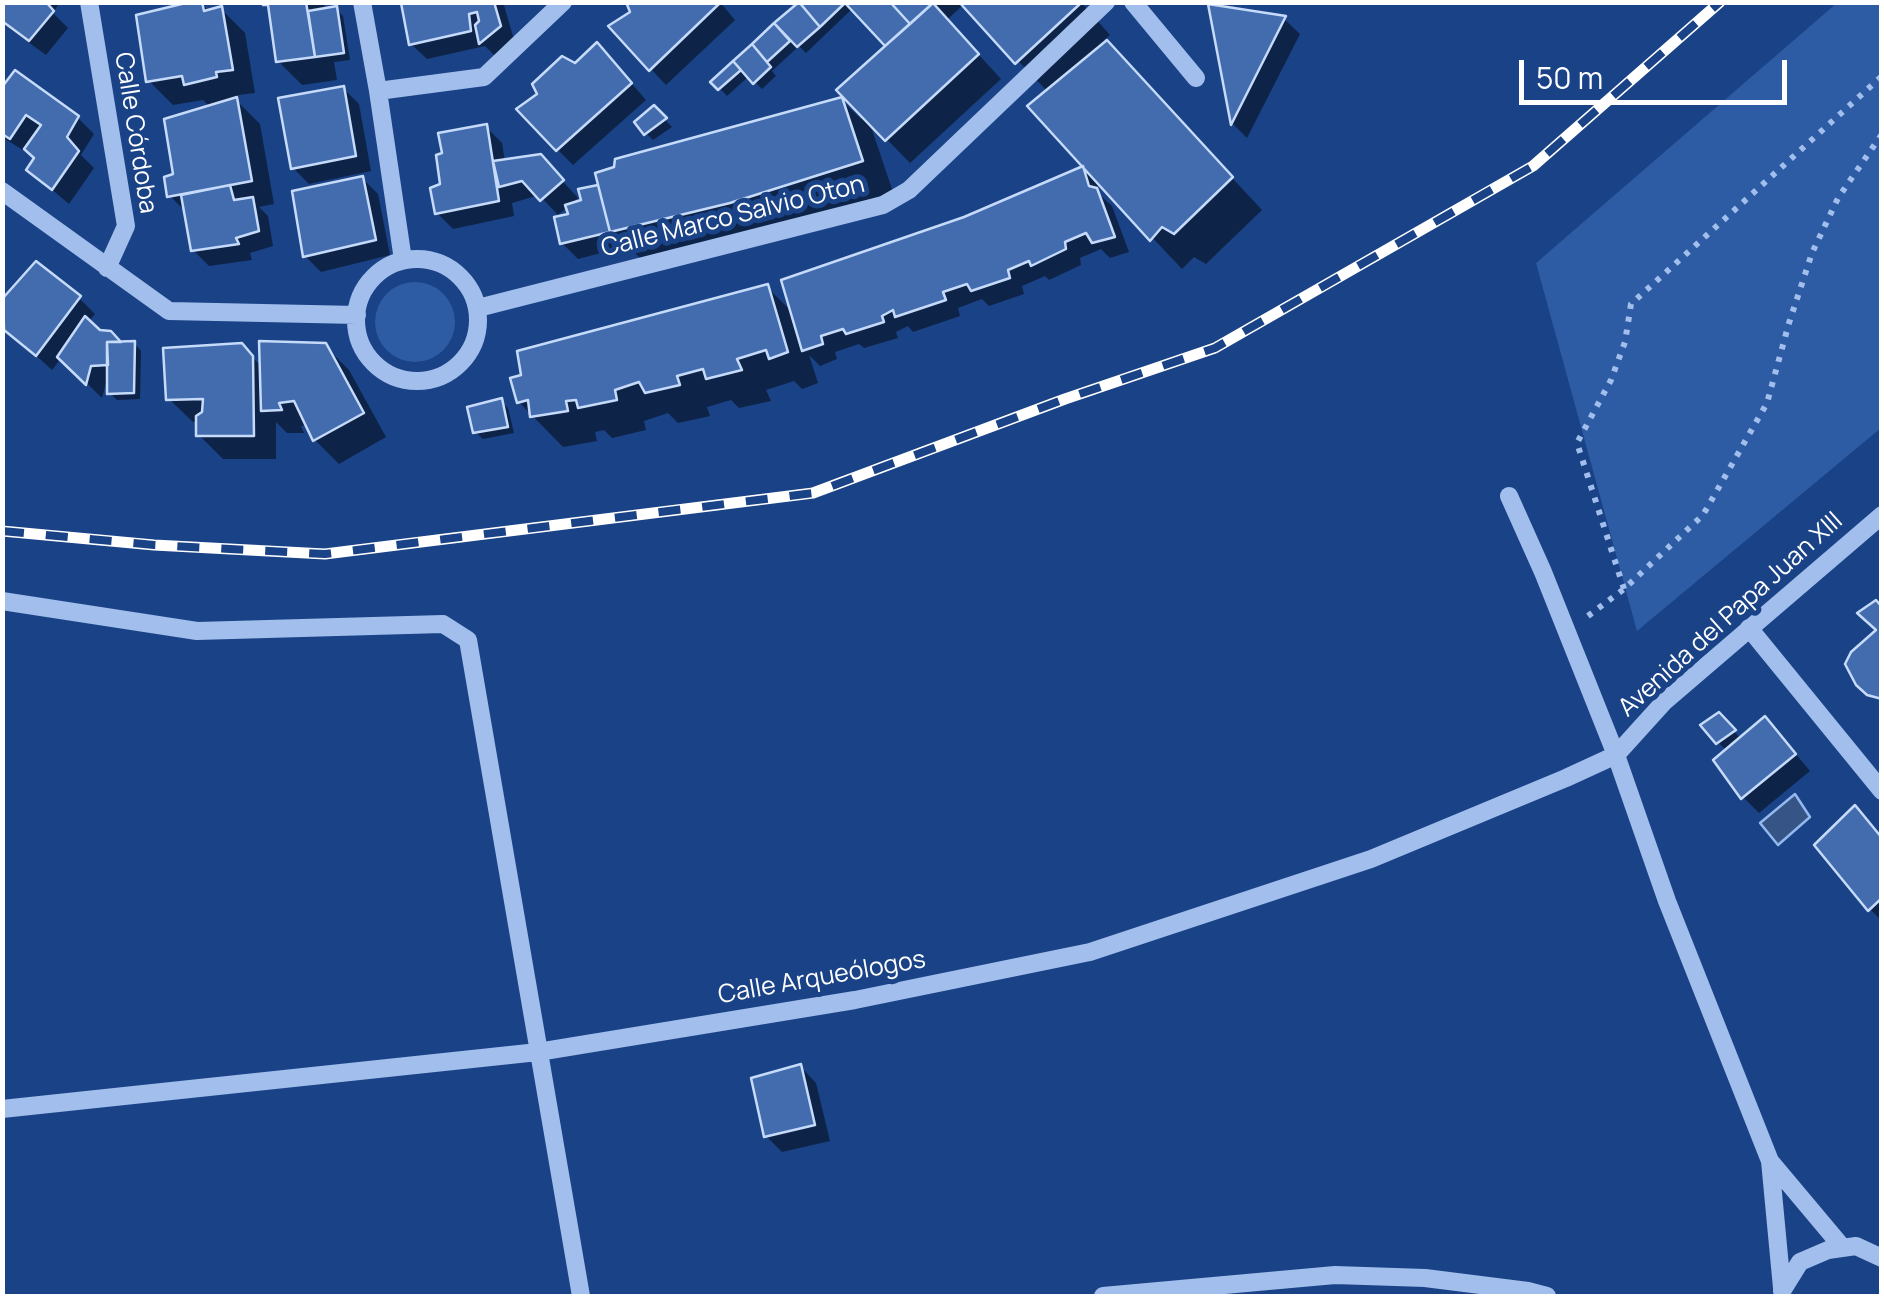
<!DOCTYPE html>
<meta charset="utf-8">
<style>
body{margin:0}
#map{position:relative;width:1884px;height:1299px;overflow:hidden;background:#1a4286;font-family:Manrope,sans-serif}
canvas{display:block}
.frame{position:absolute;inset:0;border:5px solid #fff;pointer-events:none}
.scale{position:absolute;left:1519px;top:60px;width:268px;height:45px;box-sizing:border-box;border:5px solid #fff;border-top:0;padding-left:12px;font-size:30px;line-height:35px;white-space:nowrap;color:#fff;-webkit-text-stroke:8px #1a4286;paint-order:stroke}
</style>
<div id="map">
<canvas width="1884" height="1299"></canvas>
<div class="frame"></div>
<div class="scale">50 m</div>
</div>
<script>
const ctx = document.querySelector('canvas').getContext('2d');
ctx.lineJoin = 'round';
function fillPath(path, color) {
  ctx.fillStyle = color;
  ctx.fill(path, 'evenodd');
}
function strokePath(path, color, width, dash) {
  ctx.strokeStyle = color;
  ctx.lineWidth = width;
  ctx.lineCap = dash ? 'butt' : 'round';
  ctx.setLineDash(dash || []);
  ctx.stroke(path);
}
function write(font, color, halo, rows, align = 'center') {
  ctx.font = font + ' Manrope,sans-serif';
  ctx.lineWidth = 10;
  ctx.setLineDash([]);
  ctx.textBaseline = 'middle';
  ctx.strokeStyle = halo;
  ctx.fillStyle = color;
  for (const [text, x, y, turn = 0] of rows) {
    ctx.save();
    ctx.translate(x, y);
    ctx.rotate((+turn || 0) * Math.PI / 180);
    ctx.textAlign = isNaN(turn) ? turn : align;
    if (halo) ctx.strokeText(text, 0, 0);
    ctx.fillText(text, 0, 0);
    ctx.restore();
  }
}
fillPath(new Path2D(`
 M1838,2L1881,3V428L1637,631L1536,263Z
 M375 322a40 40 0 1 1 80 0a40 40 0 1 1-80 0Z`), '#2d5ba4');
const water = new Path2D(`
 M1795,794L1810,817L1778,845L1760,823Z`);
fillPath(water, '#365486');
strokePath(water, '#94b8ee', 2.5);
fillPath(new Path2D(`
 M2,2H60L53,13L68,28L46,55L2,23Z
 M265,2H324L325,11L336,9L343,16L350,60L334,62L337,80L302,85L278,61L271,9Z
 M415,2H503L515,43L497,58L485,46L427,59L411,44L403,5Z
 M720,2L735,20L666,85L651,69L633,13Z
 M800,2H1081L1110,35L1104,40L1262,210L1206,264L1194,257L1182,269L1095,177L1101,196L1112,206L1129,252L1110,258L1101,249L1080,258L1081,265L1049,280L1045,276L1022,286L1024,294L989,306L982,299L958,308L960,316L913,332L908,326L896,332L898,338L864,348L859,344L835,352L837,359L820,366L809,355L818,383L802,389L794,381L766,390L771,401L739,408L731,400L707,407L710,416L678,423L668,413L644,421L646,430L612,438L604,430L595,432L597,441L563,447L519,402L767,287L794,314L965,219L1086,167L1048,92L964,4L947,20L1001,79L910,163L869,121L893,192L762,233L643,261L628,246L578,259L562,243L571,216L597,187L603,193L841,100L861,119L864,116L889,46L853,8L806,53L799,46L772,71L776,76L762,89L749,76L727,96L714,82Z
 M200,3L210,12L221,9L245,33L255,93L238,95L239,100L237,101L260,124L274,204L259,207L268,216L273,246L250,253L252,260L209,266L193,250L187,213L170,196L176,176L211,108L203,100L173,105L149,81Z
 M1211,7L1284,19L1300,34L1247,138L1233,124Z
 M612,61L646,100L573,165L557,149L575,67Z
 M343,88L359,104L371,171L309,184L293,168Z
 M2,92L78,118L94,134L81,155L94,168L69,204L29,170L36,158L28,150L26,152L2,137Z
 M653,108L672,127L653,140L646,133Z
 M486,127L502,143L505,162L556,174L578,198L558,215L539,195L512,203L514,216L453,229L437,213L443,185Z
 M362,178L378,194L390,255L321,272L305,256Z
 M79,298L95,314L88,322L121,344L134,343L141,351L140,399L117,400L110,393L108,375L102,398L61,358L52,370L7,329Z
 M241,346L262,367L325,346L349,370L386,437L339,464L315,440L308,425L301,426L304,433H287L276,422V459H223L199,435L198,422H193L169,399Z
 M501,401L508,408L514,433L483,439L475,432Z
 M1719,715L1741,739L1780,735L1810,771L1759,813L1743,797L1716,761L1727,751L1718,742Z
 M1856,808L1882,837V921L1870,909Z
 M801,1067L816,1083L830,1141L782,1152L766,1136Z`), '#0007');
const building = new Path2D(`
 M2,2H46L54,11L29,41L2,21Z
 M190,2H202L204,11L222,6L233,70L216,72L217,77L184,85L182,76L146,82L136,15Z
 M262,2H306L315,57L276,62L268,5H263Z
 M494,2L501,26L479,44L475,25L479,21L477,12L469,14L471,31L409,45L401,3Z
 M626,2H721L649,71L608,26L630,12Z
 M799,2H844L845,3L820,27Z
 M799,2L820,27L797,47L774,23Z
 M890,2H933V3L910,24Z
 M890,2L910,24L885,46L844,2Z
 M959,2H1081V3L1015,64Z
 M933,3L979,54L885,141L836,90Z
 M1208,4L1286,16L1231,125Z
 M337,6L344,53L315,57L308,11Z
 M774,23L790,41L767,62L752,44Z
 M1107,40L1233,177L1174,234L1162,227L1150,241L1027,106Z
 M597,42L632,83L556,151L516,109L537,94L532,84L562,56L575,63Z
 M752,44L771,67L753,84L733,61Z
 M733,61L741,70L718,90L710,82Z
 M15,70L79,116L67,137L79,151L52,190L26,170L34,158L24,149L41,125L26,115L10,139L2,134V87Z
 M344,86L356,156L291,169L278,98Z
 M237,97L252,181L167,197L164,177L173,174L164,119Z
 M842,97L863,161L730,203L610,232L595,173L614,167L615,159Z
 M654,105L667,118L644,135L634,122Z
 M487,124L499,201L435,214L430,188L440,184L436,155L442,153L438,133Z
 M541,154L564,180L540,201L522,181L499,187L493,161Z
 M1083,166L1089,186L1097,188L1115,237L1092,243L1086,233L1065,242L1066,249L1031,266L1029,261L1008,270L1010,278L971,291L967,284L943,292L946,300L895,317L893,310L882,316L884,322L846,334L843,329L821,336L823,344L802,351L781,280L964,217Z
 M363,176L376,240L303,257L292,191Z
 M230,185L234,200L253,197L259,231L236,238L239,244L191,251L181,195Z
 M598,185L610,232L560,244L554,217L568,214L565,205L581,200L578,189Z
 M36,261L81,296L36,356L4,330L3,298Z
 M768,284L788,352L769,359L766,350L737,359L742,370L706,379L703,369L677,376L680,385L645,393L639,382L615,390L617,400L578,408L576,400L566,401L568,411L530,417L528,400L517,403L510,378L521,375L517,351Z
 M85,316L100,330L111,331L121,342H107L108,365L91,366L86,385L57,357Z
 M135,341L134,393L107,394V342Z
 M259,341L326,343L364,413L313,441L294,401L279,403L282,410L261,411Z
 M242,343L253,356L254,436H196V416L202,412L203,399L166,400L163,348Z
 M502,398L508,427L473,433L467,407Z
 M1876,600L1882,607V699L1867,695L1856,685L1845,664L1851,652L1876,630L1857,613Z
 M1719,712L1736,730L1716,744L1700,725Z
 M1765,716L1796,754L1741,799L1713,760Z
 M1855,805L1882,838V898L1868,911L1814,845Z
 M801,1064L815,1125L764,1137L751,1078Z`);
fillPath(building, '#436caf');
strokePath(building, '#c6daf9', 2.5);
strokePath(new Path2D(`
 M1624,589L1577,443L1611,380L1625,342L1631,304L1882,76
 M1588,616L1624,589L1703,515L1767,403L1789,323L1812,253L1838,198L1882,134`), '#a1beec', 6, [5, 8]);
strokePath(new Path2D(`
 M89,2L126,226L107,268
 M362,2L378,91L403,260
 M1133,2L1196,78
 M378,91L484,77L563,2
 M2,191L169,311L357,315
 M356 320a61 61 0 1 1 122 0a61 61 0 1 1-122 0Z
 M478,308L883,205L909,190L1106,2
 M1509,496L1543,572L1616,755L1667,901L1770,1161L1782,1288
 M2,601L197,631L443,624L468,640L581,1296
 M1749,628L1882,791
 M2,1109L538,1052L855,1000L1090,952L1371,859L1566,778L1616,755L1664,702L1882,515
 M1770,1161L1843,1248
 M1782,1291L1800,1262L1828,1250L1856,1246L1882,1258
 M1103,1296L1335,1275L1425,1278L1528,1291L1547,1296`), '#a1beec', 18);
const rail = new Path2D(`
 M2,531L154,545L325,554L813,493L1065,399L1215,348L1533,166L1720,2`);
strokePath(rail, '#fff', 11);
strokePath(rail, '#1a4286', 8, [22]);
write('25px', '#fff', '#1a4286', [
 ["Calle Córdoba",135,133,81],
 ["Calle Marco Salvio Oton",733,217,-14],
 ["Avenida del Papa Juan XIII",1731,615,-42],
 ["Calle Arqueólogos",822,978,-10]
]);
</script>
